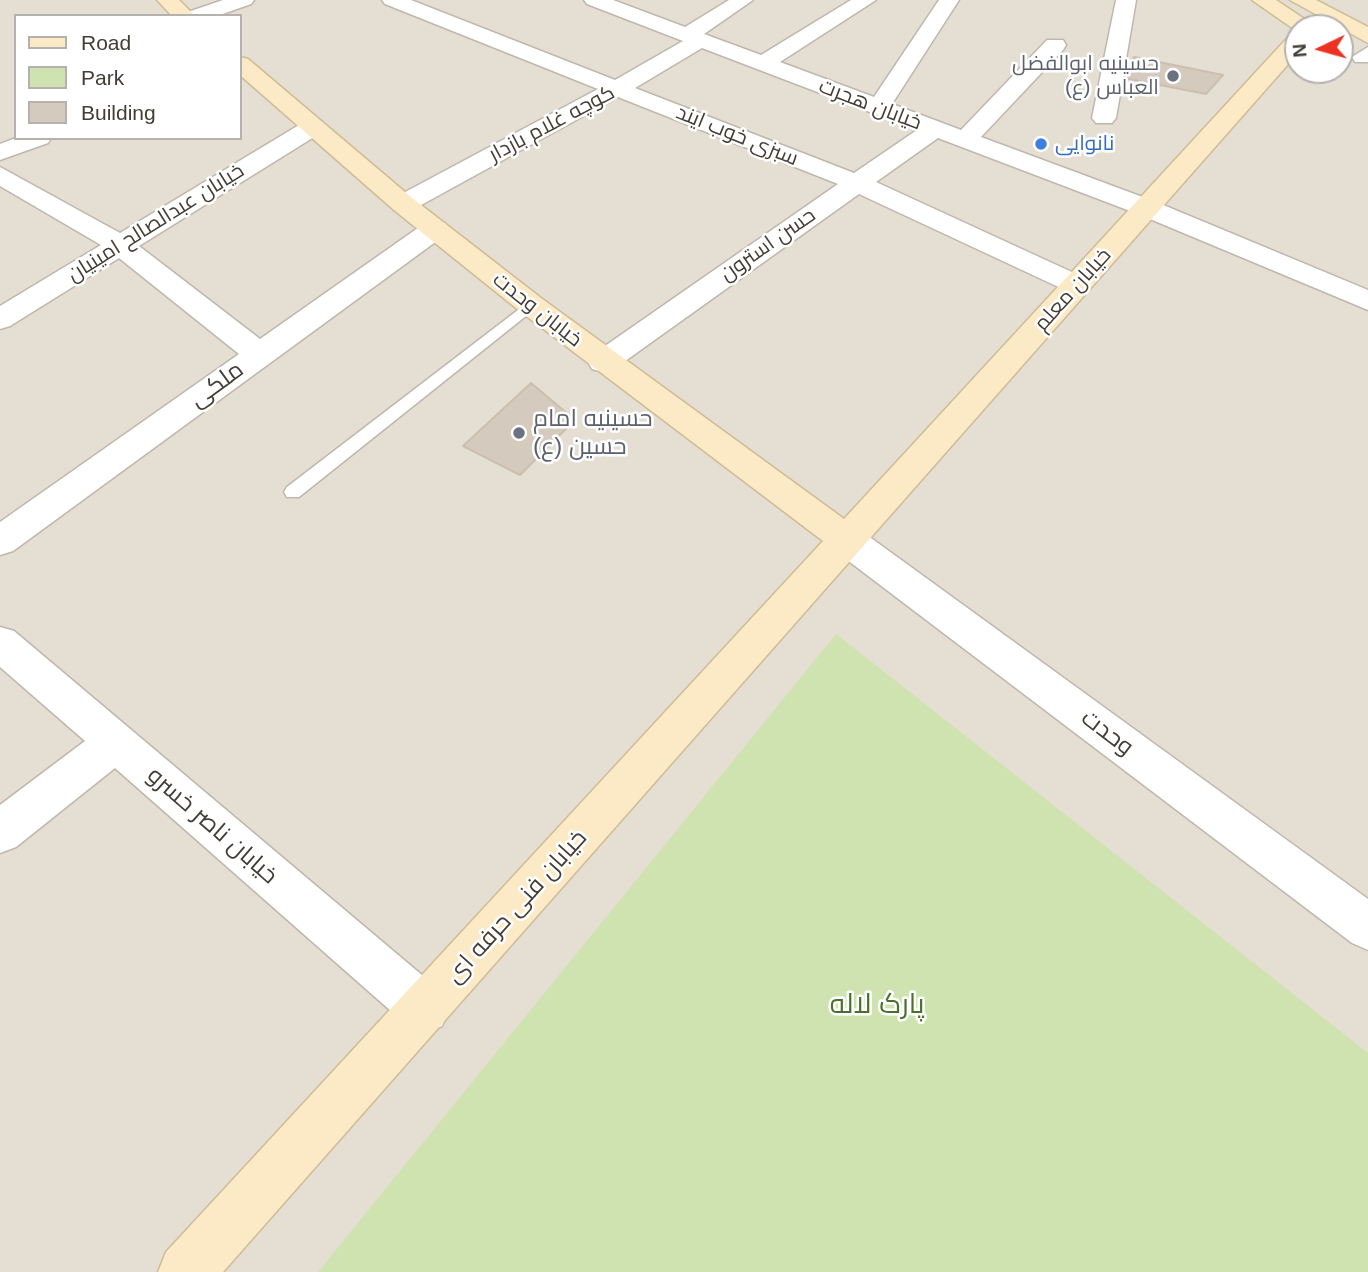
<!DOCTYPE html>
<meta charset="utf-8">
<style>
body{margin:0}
#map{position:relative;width:1368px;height:1272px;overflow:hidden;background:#f1ede5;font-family:Arial,sans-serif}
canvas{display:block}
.legend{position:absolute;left:14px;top:14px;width:228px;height:126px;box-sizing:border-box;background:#fff;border:2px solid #b4b1ae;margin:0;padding:9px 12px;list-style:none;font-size:21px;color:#433d35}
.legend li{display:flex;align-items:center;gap:14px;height:35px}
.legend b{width:35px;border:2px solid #b4b1ae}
.north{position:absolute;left:1284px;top:14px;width:70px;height:70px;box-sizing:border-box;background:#fff;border:2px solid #b4b1ae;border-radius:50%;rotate:265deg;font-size:19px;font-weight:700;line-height:28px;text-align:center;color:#433d35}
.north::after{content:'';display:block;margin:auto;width:24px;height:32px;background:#ec3321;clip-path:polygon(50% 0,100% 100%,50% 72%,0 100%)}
</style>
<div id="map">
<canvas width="1368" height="1272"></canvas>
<ul class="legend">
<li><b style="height:9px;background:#fbeac5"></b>Road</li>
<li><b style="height:19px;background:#cfe3b0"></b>Park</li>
<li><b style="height:19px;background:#d5cabe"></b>Building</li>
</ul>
<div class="north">N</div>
</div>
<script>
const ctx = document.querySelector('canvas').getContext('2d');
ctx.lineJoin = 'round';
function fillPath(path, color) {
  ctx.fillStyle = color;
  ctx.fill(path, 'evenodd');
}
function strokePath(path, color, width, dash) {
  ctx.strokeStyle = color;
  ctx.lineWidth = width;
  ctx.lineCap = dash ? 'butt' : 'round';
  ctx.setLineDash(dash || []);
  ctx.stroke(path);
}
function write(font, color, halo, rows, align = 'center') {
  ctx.font = font + ' Arial,Cairo,sans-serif';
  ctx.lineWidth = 5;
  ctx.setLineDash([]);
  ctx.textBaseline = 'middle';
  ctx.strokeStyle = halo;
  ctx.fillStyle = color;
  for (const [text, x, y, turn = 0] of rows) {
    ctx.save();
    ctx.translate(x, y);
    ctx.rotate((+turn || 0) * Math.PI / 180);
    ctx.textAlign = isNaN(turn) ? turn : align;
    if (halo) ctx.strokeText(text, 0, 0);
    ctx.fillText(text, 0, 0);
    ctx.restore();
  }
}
fillPath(new Path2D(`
 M0,0H1368V1272H0ZM16,16H240V138H16ZM1298,28H1340V70H1298Z`), '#e5ded3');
fillPath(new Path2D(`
 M836,634L1368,1053V1272H318Z`), '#cfe3b0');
const building = new Path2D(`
 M1134,57L1223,75L1206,94L1124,78Z
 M531,383L575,420L520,475L463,446Z`);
fillPath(building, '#d5cabe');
strokePath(building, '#ccbfaf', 2);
const service = new Path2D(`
 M531,300L536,302V308L299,497H287L284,492L287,487Z`);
const minor = new Path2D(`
 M223,0H254L251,4L217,16H185L188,12Z
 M382,0H411L615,80L683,41L587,4L584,0H613L685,27L729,0H753L704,34L761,55L851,0H876L780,62L874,97L939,0H959L892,104L961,130L1047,40H1063L1066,45L1063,50L981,137L1156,202L1368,290V310L1138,214L938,138L876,182L1087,279L1091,285L1087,291L1077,294L1067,291L859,194L614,369L603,372L592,369L588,362L592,355L838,184L618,97L412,210H394L390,204L394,198L598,89L385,4ZM702,48L917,130L854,173L635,88Z
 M1116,0H1136L1116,118L1112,123H1096L1092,118Z
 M1368,47V62H1355L1352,57Z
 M313,120L322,122L325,127L322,132L139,246L260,339L425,223H445L449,229L445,235L13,551L0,555V522L239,354L119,258L10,326L0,329V306L101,245L0,186V167L120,233L304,122Z
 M16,138H51L48,143L0,160V144Z
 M847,526L860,530L1368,899V950L1352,943L834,550L829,540L834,530Z
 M0,627L14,631L442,992L449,1009L442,1026L425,1033L408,1026L115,768L16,847L0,853V805L85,741L0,667Z`);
const secondary = new Path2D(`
 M157,0H179L195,16H172Z
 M1252,0H1276L1318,28H1298V32Z
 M1290,0H1316L1368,27V43Z
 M1298,33V53L223,1272H158L166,1252L823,541L521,312L394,210L240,75V57L248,59L412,198L541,298L844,519L1290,35Z`);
strokePath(service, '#bfb7ab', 3);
strokePath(minor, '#bfb7ab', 3);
strokePath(secondary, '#cebc97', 3);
fillPath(service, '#fff');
fillPath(minor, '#fff');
fillPath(secondary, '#fbeac5');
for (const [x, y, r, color] of [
 [1173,76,7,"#6b7280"],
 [1041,144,7,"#3f7fe0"],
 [519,433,7,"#6b7280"]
]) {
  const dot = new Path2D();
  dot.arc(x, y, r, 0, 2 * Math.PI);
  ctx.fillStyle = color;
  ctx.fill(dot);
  strokePath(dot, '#fff', 2.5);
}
write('21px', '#5b616d', '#fff', [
 ["حسینیه ابوالفضل",1159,64],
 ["العباس (ع)",1159,88]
], 'right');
write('21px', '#433d35', '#fff', [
 ["خیابان هجرت",870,105,21],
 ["کوچه غلام بازدار",552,124,-28],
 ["سبزی خوب ایند",737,136,22],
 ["خیابان عبدالصالح امینیان",156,223,-32],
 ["حسن استرون",768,245,-35],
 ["خیابان معلم",1073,290,-48],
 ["خیابان وحدت",537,310,38]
]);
write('21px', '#366cbe', '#fff', [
 ["نانوایی",1055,144]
], 'left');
write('24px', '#433d35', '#fff', [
 ["ملکی",217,385,-36],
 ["وحدت",1107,733,37],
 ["خیابان ناصر خسرو",212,826,41],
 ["خیابان فنی حرفه ای",517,907,-48]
]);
write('24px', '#5b616d', '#fff', [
 ["حسینیه امام",533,419],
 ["حسین (ع)",533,447]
], 'left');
write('28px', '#4a702c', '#fff', [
 ["پارک لاله",877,1005]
]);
</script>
